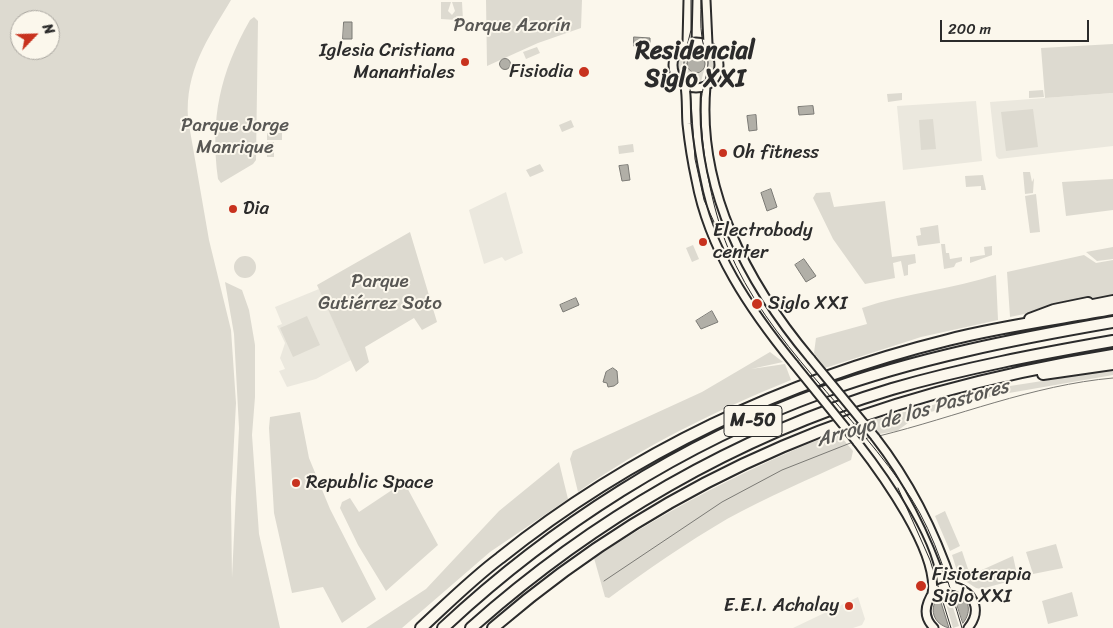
<!DOCTYPE html>
<meta charset="utf-8">
<style>
body{margin:0}
#map{position:relative;width:1113px;height:628px;overflow:hidden;background:#fbf7ec;font-family:Sriracha,sans-serif}
canvas{display:block}
.north{position:absolute;left:10px;top:10px;width:50px;height:50px;box-sizing:border-box;background:#fbf7ec;border:1px solid #a8a59f;border-radius:50%;rotate:66deg;font-size:14px;font-weight:700;line-height:20px;text-align:center;color:#2b2b2b}
.north::after{content:'';display:block;margin:auto;width:18px;height:22px;background:#c8321e;clip-path:polygon(50% 0,100% 100%,50% 72%,0 100%)}
.scale{position:absolute;left:940px;top:20px;width:149px;height:22px;box-sizing:border-box;border:2px solid #2b2b2b;border-top:0;padding-left:6px;font-size:15px;line-height:18px;white-space:nowrap;color:#2b2b2b;-webkit-text-stroke:4px #fbf7ec;paint-order:stroke}
</style>
<div id="map">
<canvas width="1113" height="628"></canvas>
<div class="north">N</div>
<div class="scale">200 m</div>
</div>
<script>
const ctx = document.querySelector('canvas').getContext('2d');
ctx.lineJoin = 'round';
function fillPath(path, color) {
  ctx.fillStyle = color;
  ctx.fill(path, 'evenodd');
}
function strokePath(path, color, width, dash) {
  ctx.strokeStyle = color;
  ctx.lineWidth = width;
  ctx.lineCap = dash ? 'butt' : 'round';
  ctx.setLineDash(dash || []);
  ctx.stroke(path);
}
function write(font, color, halo, rows, align = 'center') {
  ctx.font = font + ' Sriracha,sans-serif';
  ctx.lineWidth = 4;
  ctx.setLineDash([]);
  ctx.textBaseline = 'middle';
  ctx.strokeStyle = halo;
  ctx.fillStyle = color;
  for (const [text, x, y, turn = 0] of rows) {
    ctx.save();
    ctx.translate(x, y);
    ctx.rotate((+turn || 0) * Math.PI / 180);
    ctx.textAlign = isNaN(turn) ? turn : align;
    if (halo) ctx.strokeText(text, 0, 0);
    ctx.fillText(text, 0, 0);
    ctx.restore();
  }
}
fillPath(new Path2D(`
 M1113,93V146L999,159L996,156L990,102Z
 M976,101L982,161L903,170L897,106Z
 M506,192L523,253L505,261L502,257L484,264L469,210Z
 M319,289L351,360L316,379L287,387L279,371L285,369L280,358L285,343L277,326L282,324L275,307Z
 M858,597L865,619L862,625L853,628H793Z`), '#ebe8de');
fillPath(new Path2D(`
 M0,0H231C207,40 185,71 188,119L209,240L231,330L236,403L231,498L232,578L239,428L234,334L225,282L242,290L249,310L255,345V397L252,435L259,534L280,628H0ZM20,20H50V50H20Z
 M486,0H582L581,28L538,43L487,66Z
 M441,2H451L448,11L452,15L455,11L452,2H462L463,20L469,21V24L461,23V19L458,18L457,20L441,19Z
 M254,17L258,21L256,160L253,164L221,183L218,179C210,118 220,73 250,20Z
 M1113,44V93L1045,98L1041,48Z
 M694,45L702,46L706,62L701,82H689L684,64L690,46ZM693,55H699L703,71C698,74 693,74 689,70L688,59Z
 M537,47L540,53L526,59L523,52Z
 M706,48C718,58 717,73 704,81L709,66Z
 M686,49L682,65L686,80C675,72 673,57 686,49Z
 M1043,90L1044,97L1029,98V91Z
 M902,93V100L888,102L887,94Z
 M1033,109L1038,147L1006,151L1001,112Z
 M933,119L936,149L921,150L919,120Z
 M571,120L574,127L562,132L559,125Z
 M267,133H282V140H267Z
 M267,142H274V157H267Z
 M633,144L634,152L619,154L618,146Z
 M540,164L544,171L530,177L526,170Z
 M1023,172H1030L1032,182L1034,178L1033,193L1025,194Z
 M983,175L986,190H981V186L966,187L965,176Z
 M1113,179V210L1066,216L1062,182Z
 M830,192L834,207L885,201L892,257L915,254L916,263L908,265V275L904,276L901,261L893,263L895,278L865,284L833,239L813,198L816,193Z
 M1036,194L1040,232L1030,233L1025,196Z
 M938,225L940,243L918,246L916,236L921,235L920,228Z
 M410,232L437,322L422,330L414,318L365,347L369,362L356,372L317,285Z
 M941,244H945L946,253H949L950,259L962,257V261L956,263L954,267L944,269Z
 M693,245L699,259L692,262L686,248Z
 M992,246V255L970,263V257L985,255L984,247Z
 M1113,247V259L1097,261L1086,252Z
 M1084,255L1096,263L1113,260V295L1010,317L1007,272Z
 M234 267a11 11 0 1 1 22 0a11 11 0 1 1-22 0Z
 M996,275L998,320L921,337L825,368L814,353L816,338L867,324L862,308C906,293 952,289 996,275Z
 M307,316L320,345L293,357L280,328Z
 M770,352L783,362L751,369L785,364L791,380C717,410 643,446 578,492L570,459L573,451L702,392Z
 M1113,370V375L1009,393L1010,386Z
 M1000,388V394L919,415L897,431L879,434L869,421Z
 M300,412L309,458L330,509L376,599L342,623L323,587L292,593L274,513L269,428L270,417Z
 M837,432L853,451L851,460C809,479 767,497 727,519C686,543 647,570 609,598L605,597L594,558C674,506 748,468 837,432Z
 M559,462L568,499L490,552L402,628H366L426,589L499,511Z
 M404,482L438,545L386,591L358,545L340,508L342,502L350,498L359,512Z
 M945,511L960,546L950,551L935,516Z
 M1056,544L1063,568L1033,574L1026,552Z
 M962,551L968,569L975,573L1013,556L1018,579L981,589L976,588L959,577L952,555Z
 M948,592L959,626L953,628L943,594Z
 M1072,592L1078,616L1048,624L1042,601Z`), '#dddad0');
const water = new Path2D(`
 M344,22H352V39H343Z
 M634,37L650,38V46H634Z
 M687 64a9 9 0 1 1 18 0a9 9 0 1 1-18 0Z
 M499.5 64a5.5 5.5 0 1 1 11 0a5.5 5.5 0 1 1-11 0Z
 M813,106L814,114L799,115L798,107Z
 M756,115L757,130L749,131L747,116Z
 M628,165L630,180L622,181L619,166Z
 M771,189L777,207L767,211L761,193Z
 M804,259L816,276L806,282L795,265Z
 M576,298L579,305L563,312L560,305Z
 M712,311L718,322L701,329L696,321Z
 M613,368L617,371L618,383L614,386L608,387L607,383L603,382L606,372Z
 M953,592C969,596 973,611 963,623Z
 M939,596L949,628C933,624 928,608 939,596Z`);
fillPath(water, '#b1afa7');
strokePath(water, '#7b7a75', 1);
strokePath(new Path2D(`
 M879,436C956,417 1033,385 1113,378
 M859,440L872,437
 M604,581L722,502L782,470L853,442`), '#7b7a75', 1);
const tertiary = new Path2D(`
 M706,0L708,44
 M673 65a23 23 0 1 1 46 0a23 23 0 1 1-46 0Z
 M687,43L688,0
 M685,86C687,98 686,111 687,124C689,143 692,162 696,180C709,250 750,310 794,364
 M706,86C697,188 747,283 811,359
 M875,437C910,482 935,532 953,586
 M857,442C882,474 939,553 932,594
 M934,628C927,621 924,612 928,602C940,567 995,596 968,628`);
const motorway = new Path2D(`
 M1083,307L1113,301
 M1030,319L1054,310L1088,303
 M1043,374L1113,364
 M421,628C447,604 472,579 500,558C631,453 786,380 948,340C1002,326 1058,319 1113,309
 M443,628C552,526 682,443 823,392C917,358 1015,339 1113,322
 M471,628C592,520 736,436 892,389C964,368 1039,354 1113,341
 M493,628C676,470 876,393 1113,355`);
strokePath(tertiary, '#2b2b2b', 11);
strokePath(motorway, '#2b2b2b', 14);
strokePath(tertiary, '#fbf7ec', 7);
strokePath(motorway, '#fbf7ec', 10);
strokePath(new Path2D(`
 M691,0V30L684,58V69L690,87L695,159L704,200L719,233
 M701,0C701,13 700,25 702,38C703,46 708,55 708,63C708,76 701,90 701,104C700,147 712,209 728,248C767,343 856,413 911,498C936,537 949,584 962,628
 M898,488L930,560L951,628`), '#2b2b2b', 1);
const tertiaryBridge = new Path2D(`
 M811,359L875,437
 M794,364L857,442`);
strokePath(tertiaryBridge, '#2b2b2b', 11, []);
strokePath(tertiaryBridge, '#fbf7ec', 7);
for (const [x, y, r, color] of [
 [465,62,5,"#c8321e"],
 [584,72,6,"#c8321e"],
 [723,153,5,"#c8321e"],
 [233,209,5,"#c8321e"],
 [703,242,5,"#c8321e"],
 [757,304,6,"#c8321e"],
 [296,483,5,"#c8321e"],
 [921,586,6,"#c8321e"],
 [849,606,5,"#c8321e"]
]) {
  const dot = new Path2D();
  dot.arc(x, y, r, 0, 2 * Math.PI);
  ctx.fillStyle = color;
  ctx.fill(dot);
  strokePath(dot, '#fbf7ec', 2);
}
for (const [x, y, w] of [
 [753,421,58]
]) {
  const box = new Path2D();
  box.roundRect(x - w / 2, y - 15.5, w, 31, 4);
  ctx.fillStyle = '#fbf7ec';
  ctx.fill(box);
  strokePath(box, '#2b2b2b', 1);
}
write('bold 18px', '#2b2b2b', null, [
 ["M-50",753,421]
]);
write('19px', '#585754', '#fbf7ec', [
 ["Parque Azorín",512,26],
 ["Parque Jorge",235,126],
 ["Manrique",235,148],
 ["Parque",380,282],
 ["Gutiérrez Soto",380,304]
]);
write('19px', '#2b2b2b', '#fbf7ec', [
 ["Iglesia Cristiana",455,51,"right"],
 ["Manantiales",455,73,"right"],
 ["Fisiodia",573,72,"right"],
 ["Oh fitness",733,153],
 ["Dia",243,209],
 ["Electrobody",713,231],
 ["center",713,253],
 ["Siglo XXI",768,304],
 ["Republic Space",306,483],
 ["Fisioterapia",932,575],
 ["Siglo XXI",932,597],
 ["E.E.I. Achalay",839,606,"right"]
], 'left');
write('italic 20px', '#5a5956', '#fbf7ec', [
 ["Arroyo de los Pastores",913,414,-16]
]);
write('bold 24px', '#2b2b2b', '#fbf7ec', [
 ["Residencial",695,52],
 ["Siglo XXI",695,80]
]);
</script>
